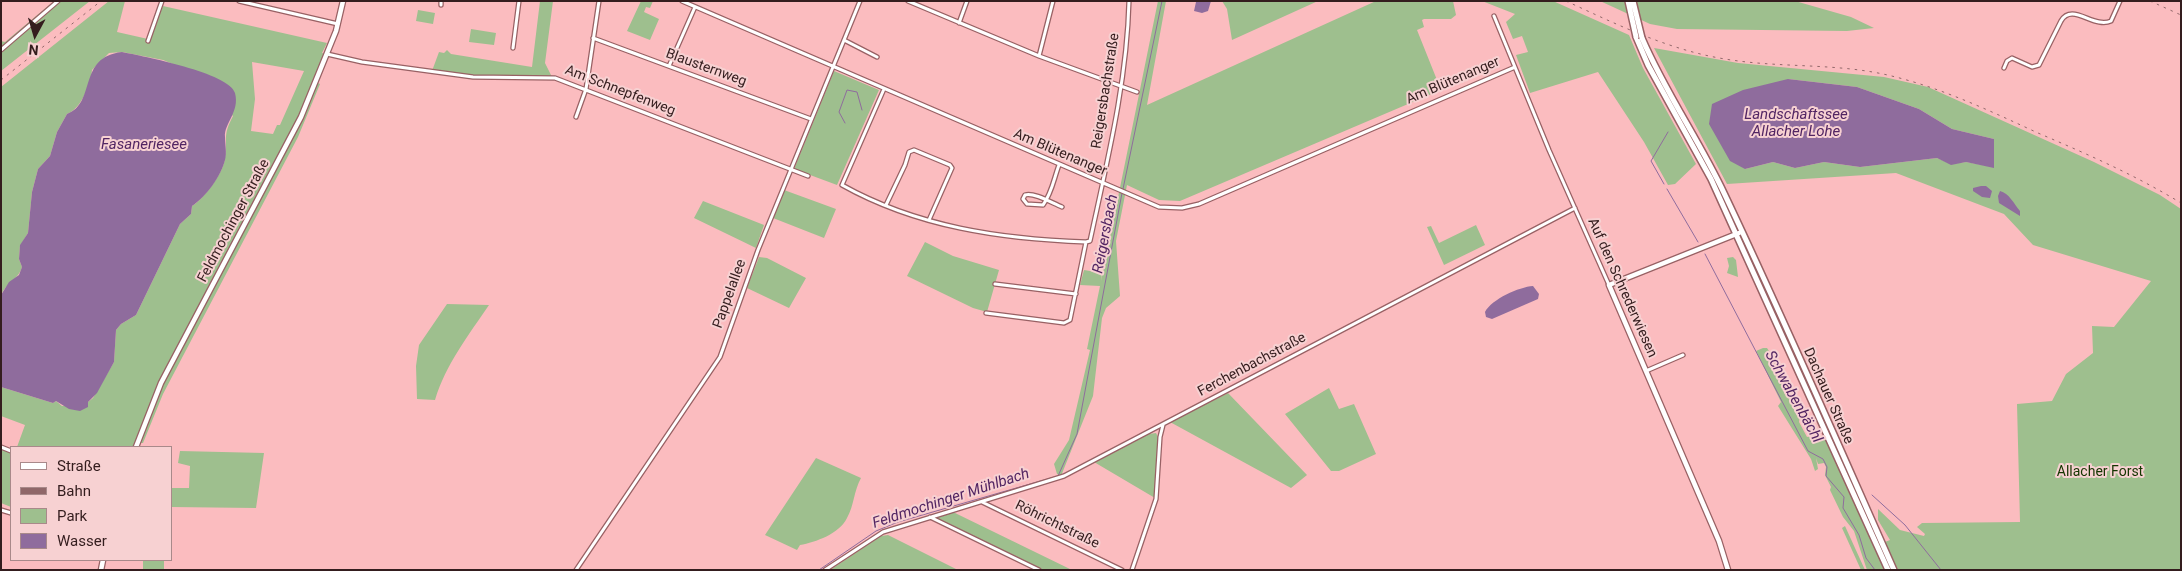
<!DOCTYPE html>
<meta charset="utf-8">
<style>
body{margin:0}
#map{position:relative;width:2182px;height:571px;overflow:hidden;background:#fbbcbf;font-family:Roboto,sans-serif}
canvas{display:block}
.frame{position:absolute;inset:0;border:2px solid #341d1e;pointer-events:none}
.legend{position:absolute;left:10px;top:446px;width:162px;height:115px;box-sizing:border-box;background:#f7d1d2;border:1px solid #a9898a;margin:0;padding:6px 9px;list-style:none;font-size:15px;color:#341d1e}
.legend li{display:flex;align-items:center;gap:10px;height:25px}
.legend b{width:25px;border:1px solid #a9898a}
.north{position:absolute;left:10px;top:10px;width:50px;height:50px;-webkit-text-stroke:4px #f7d1d2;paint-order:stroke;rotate:186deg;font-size:14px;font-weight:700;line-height:20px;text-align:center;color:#341d1e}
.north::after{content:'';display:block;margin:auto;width:18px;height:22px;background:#341d1e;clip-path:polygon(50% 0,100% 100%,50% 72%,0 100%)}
</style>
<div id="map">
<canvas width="2182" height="571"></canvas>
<div class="frame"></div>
<ul class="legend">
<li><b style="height:6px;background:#fff"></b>Straße</li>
<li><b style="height:6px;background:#906769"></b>Bahn</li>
<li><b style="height:14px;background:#9ebf8e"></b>Park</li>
<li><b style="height:14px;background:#8f6c9d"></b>Wasser</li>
</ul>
<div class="north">N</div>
</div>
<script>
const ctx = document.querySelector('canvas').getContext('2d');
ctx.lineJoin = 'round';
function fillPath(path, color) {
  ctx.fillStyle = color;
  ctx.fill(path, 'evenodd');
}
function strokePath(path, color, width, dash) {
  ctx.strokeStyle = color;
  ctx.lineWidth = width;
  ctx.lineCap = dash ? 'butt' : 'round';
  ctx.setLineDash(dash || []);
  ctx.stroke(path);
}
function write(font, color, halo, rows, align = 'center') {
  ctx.font = font + ' Roboto,sans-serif';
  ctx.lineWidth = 4;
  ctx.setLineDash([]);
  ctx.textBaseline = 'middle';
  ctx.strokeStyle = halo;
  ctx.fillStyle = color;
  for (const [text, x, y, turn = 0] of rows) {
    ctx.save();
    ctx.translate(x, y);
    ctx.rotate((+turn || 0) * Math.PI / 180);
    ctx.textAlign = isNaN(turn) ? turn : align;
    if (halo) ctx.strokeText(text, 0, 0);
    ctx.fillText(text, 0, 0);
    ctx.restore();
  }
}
fillPath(new Path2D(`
 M54,1H90L1,71V41L5,42Z
 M109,1H125L117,32L148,39L163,6L327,43L322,53L327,54L316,82L320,84L298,137L163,394L143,443H139L137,447H17L25,425L1,416V387L53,403L56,401L62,406L88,402L93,398L114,362L116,330L121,324L136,315L180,224L191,214L192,206C204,199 224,172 225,158C228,137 222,137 233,116L180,67L163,60L122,52L109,53L92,70C91,84 81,109 67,114L57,132L50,156L38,169L32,192L28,233L20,246L19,259L22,267C19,279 6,283 1,295V87ZM252,62L304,71L280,125H277L273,134L251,131L255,99Z
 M540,1H553L545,63L552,77L473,76L432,71L439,52L444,53L447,50L451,54L532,67Z
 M641,1H653L650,8L646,7L644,12L659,19L650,40L627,31Z
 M1158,1H1166L1147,105L1376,1H1453L1456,15L1451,19H1424L1422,20L1424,27L1417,30L1441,90L1180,201L1159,200L1127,185L1116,241L1120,296L1106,308L1102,318L1093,396L1061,476L1057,474L1054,464L1069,440L1090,350L1087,349L1100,286L1080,285L1084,270L1102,273L1101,281Z
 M1222,1H1318L1232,40L1227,9Z
 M1482,1H1553L1629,35L1643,68L1696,164L1675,184L1668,185L1644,142L1598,72L1530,93L1516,55L1528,52L1522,36L1513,39L1506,22L1515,14Z
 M1600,1H1795L1851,17L1874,28L1847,31L1677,29L1650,24Z
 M418,10L435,13L433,24L416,21Z
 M471,29L496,33L494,45L469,42Z
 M1654,48L1738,63L1884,77L1928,87L2094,162L2160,195L2181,209V570H1898L1885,542L1890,540L1878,520V509L1900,530L1924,536L1925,534L1917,527L1922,523L2020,522L2017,404L2052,401L2066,374L2093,353L2092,326L2114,327L2151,281L2033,245L2004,214L1896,173L1727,184ZM1788,79L1857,87L1919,109L1952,129L1994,139V167L1966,162L1951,164L1937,158L1860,167L1824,162L1795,168L1773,162L1745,169Z
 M834,71L879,90L837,185L794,169Z
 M784,190L836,209L824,238L773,218Z
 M703,201L764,225L756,248L694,218Z
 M1476,225L1485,245L1444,265L1427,227L1431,226L1439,243Z
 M925,242L953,256L999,270L987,312L973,308L907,276Z
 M759,257L767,258L806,278L789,308L747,288Z
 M1733,257L1736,260L1738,277L1727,273L1729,266L1727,258Z
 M447,304L489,305C468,336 446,364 435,400L417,399L416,366L419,345Z
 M1763,348H1767L1775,360L1784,389L1800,415L1799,422L1807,437L1812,436L1818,441L1822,438L1827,440L1886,570H1867L1854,531L1843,517L1830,490L1831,487L1825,475L1826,467L1824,463L1818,464L1816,458L1818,469L1815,471L1811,459L1778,406L1781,402L1756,351Z
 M1329,388L1339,409L1354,404L1376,454L1339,471H1331L1285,414Z
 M1228,393L1307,475L1291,488L1170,422Z
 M1156,433L1158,437L1155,498L1094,462L1149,434Z
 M1,449L11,453V507L1,503Z
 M180,451L264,453L256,508L171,507V488H189L190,466L178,463Z
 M816,458L861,478C854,490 854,506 847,518C839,534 816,542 800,545L797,550L765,535Z
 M953,512L1072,570H1041L937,519V517Z
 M1845,526L1865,570H1861L1842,528Z
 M888,535L958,570H830L881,536Z
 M143,560H164V570H143Z`), '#9ebf8e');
fillPath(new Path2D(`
 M1211,1L1208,11L1202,13L1194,11L1196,2Z
 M122,52C142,56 230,73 235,93C240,112 224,123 225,137C225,144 227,153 225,160C221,176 206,197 192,206L191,214L180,224L136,315L121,324L116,330L114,362L97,393L88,402V407L80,411L69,409L56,401L53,403L1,387V295L9,282L19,275L22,267L19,259L20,245L28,233L32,192L38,169L50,156L57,132L67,114C97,103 77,57 122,52Z
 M1788,79L1857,87L1919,109L1952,129L1994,139V168L1966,162L1951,165L1937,158L1860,167L1824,162L1795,168L1773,162L1745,169L1730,161L1709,124L1712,104L1743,90Z
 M1981,186H1986L1992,191L1990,198L1982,197L1973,191V188Z
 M2000,191C2009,193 2014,204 2020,211V216L1999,203L1998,196Z
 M1533,286L1539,294L1538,299L1492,319L1486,317L1485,312C1492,299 1519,287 1533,286Z`), '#8f6c9d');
strokePath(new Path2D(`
 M845,123L839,112L847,90L857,92L862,110
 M1664,184L1651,161L1668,132
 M1123,189L1162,1
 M1667,189L1698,242
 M1705,254L1808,451L1823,459L1827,467L1826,476L1844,497L1843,508L1859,535L1866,558L1875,570
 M1872,495L1905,525L1941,570
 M819,570L876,531L898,522L1058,476L1077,434L1122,193`), '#8f6c9d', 1);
const street = new Path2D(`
 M239,1L338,24
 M682,1L1159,207L1182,208L1199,204L1515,67
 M908,1L1039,56L1137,92
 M441,5V1
 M1494,16L1549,150L1609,285
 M959,23L967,1
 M593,38L811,119
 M844,40L877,57
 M148,41L162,1
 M513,48L519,1
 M1,50L58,1
 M327,54L362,62L473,77L555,78L808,176
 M1039,56L1053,1
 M669,66L695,7
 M2004,68L2007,61L2012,58L2032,67L2039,65L2061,21C2072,2 2094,29 2111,21L2120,1
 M884,89L842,185C917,227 1001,239 1086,242
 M576,117L586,89L599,1
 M1059,165C1054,178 1052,193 1043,205L1027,204L1023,199L1025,195C1034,192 1052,203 1062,207
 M886,205L905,165L909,152L914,150L950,165L952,168L929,220
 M995,284L1076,294
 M986,313L1064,323L1070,320L1086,242L1090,241C1107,162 1127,82 1129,1
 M1646,371L1683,355
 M1,447L11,451
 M982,502L1122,570
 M1,510L11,513
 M930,517L1039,570
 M576,570L720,357L758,250L860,1
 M825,570L883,532L1064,476L1575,208
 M1132,570L1156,499L1160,437L1163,425`);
const secondary = new Path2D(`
 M136,447L161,383L301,117L336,31L343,1
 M101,570L103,560
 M1728,570L1719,541L1609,285L1739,233`);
const primary = new Path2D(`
 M1636,37L1648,65L1711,179L1888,570
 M1642,38C1665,92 1699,140 1724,193C1783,317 1838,444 1894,570`);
strokePath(street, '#986164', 5.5);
strokePath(secondary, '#986164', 7);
strokePath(primary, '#986164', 8);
strokePath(street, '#fff', 3);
strokePath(secondary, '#fff', 4.5);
strokePath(primary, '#fff', 5);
strokePath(new Path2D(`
 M1566,1C1618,25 1669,50 1725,59C1778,68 1831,63 1883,74C1938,86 1988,110 2038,133C2087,154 2135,175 2181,203
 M2150,1L2181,15
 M1,80L101,1`), '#906769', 1, [2.5, 5]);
const primaryBridge = new Path2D(`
 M1628,1L1636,37
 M1633,1L1642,38`);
strokePath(primaryBridge, '#986164', 8, []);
strokePath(primaryBridge, '#fff', 5);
write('14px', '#341d1e', '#f7d1d2', [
 ["Blausternweg",706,68,20],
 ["Am Blütenanger",1453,81,-23],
 ["Am Schnepfenweg",620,91,21],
 ["Reigersbachstraße",1106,91,-81],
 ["Am Blütenanger",1060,153,23],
 ["Feldmochinger Straße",234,221,-62],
 ["Auf den Schrederwiesen",1622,288,66],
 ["Pappelallee",730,294,-70],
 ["Ferchenbachstraße",1252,365,-28],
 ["Dachauer Straße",1828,396,66],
 ["Röhrichtstraße",1057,525,26]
]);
write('14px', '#143500', '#f7d1d2', [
 ["Allacher Forst",2100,472]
]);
write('italic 15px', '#522563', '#f7d1d2', [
 ["Landschaftssee",1796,115],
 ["Allacher Lohe",1796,132],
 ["Fasaneriesee",144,145],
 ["Reigersbach",1106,234,-79],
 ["Schwabenbächl",1793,397,61],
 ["Feldmochinger Mühlbach",951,499,-18]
]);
</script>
